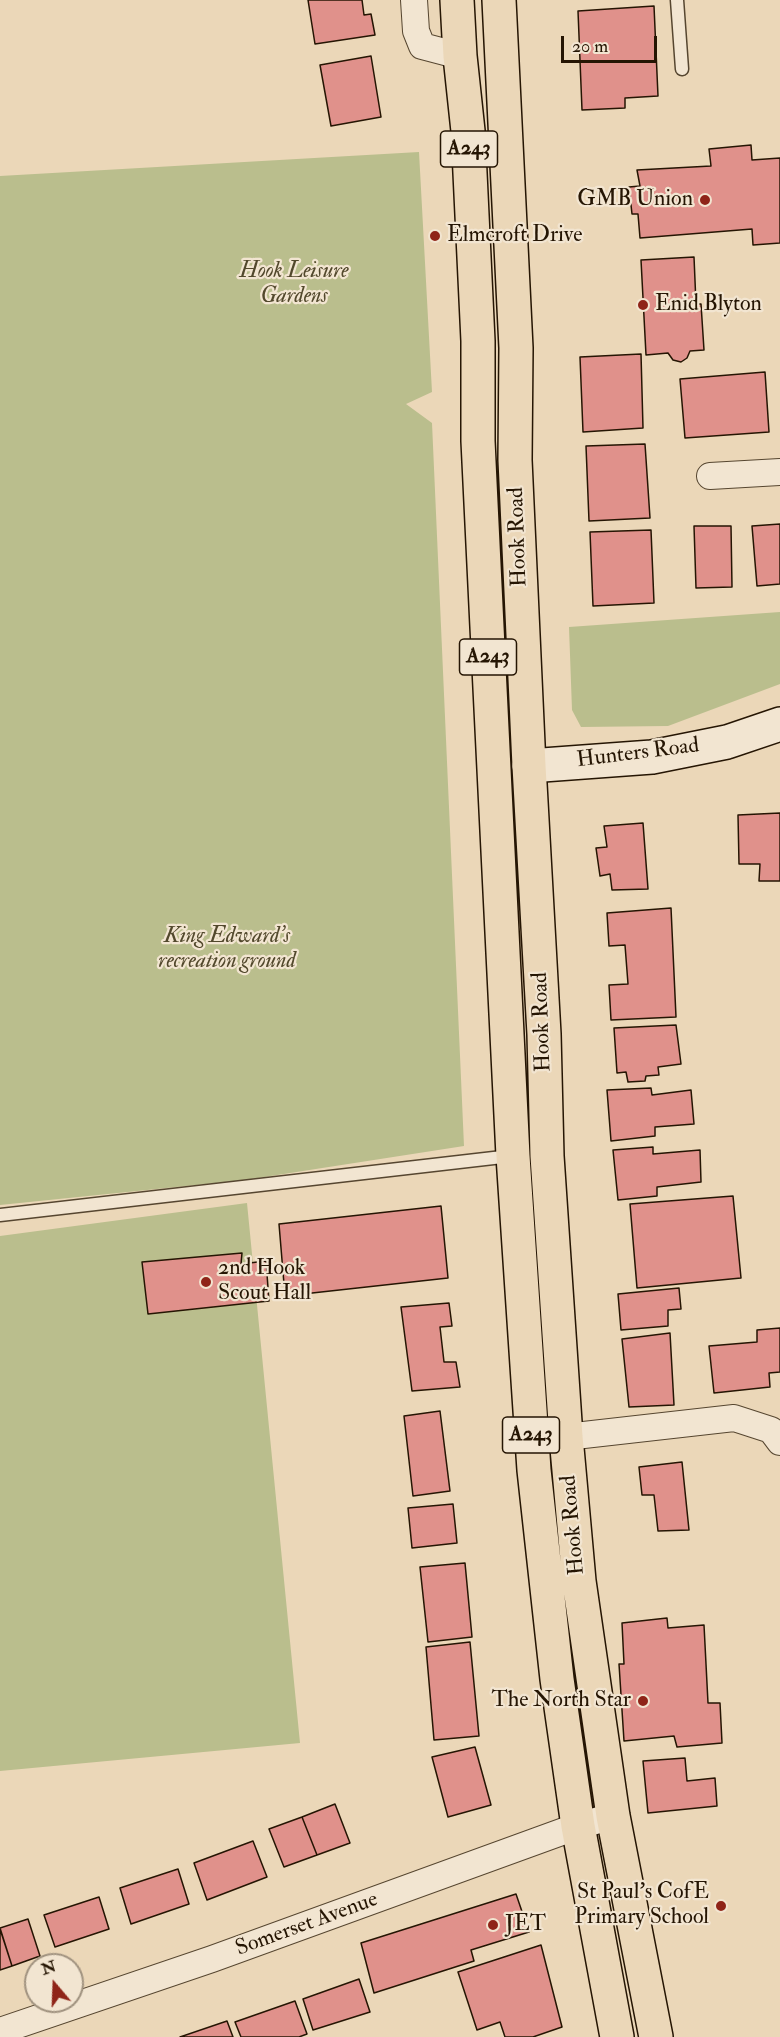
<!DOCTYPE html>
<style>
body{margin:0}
#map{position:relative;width:780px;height:2037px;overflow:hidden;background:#ebd7b8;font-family:"IM FELL Double Pica",serif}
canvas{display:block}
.north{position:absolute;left:24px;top:1953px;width:60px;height:60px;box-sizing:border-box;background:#f2e5d1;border:2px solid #a0927f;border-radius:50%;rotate:341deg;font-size:16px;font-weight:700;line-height:24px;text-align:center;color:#251503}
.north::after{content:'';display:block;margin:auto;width:21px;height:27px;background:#8f2418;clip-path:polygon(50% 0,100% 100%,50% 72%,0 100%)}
.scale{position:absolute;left:561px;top:36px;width:96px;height:27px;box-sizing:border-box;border:3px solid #251503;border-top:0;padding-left:8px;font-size:18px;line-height:21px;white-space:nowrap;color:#251503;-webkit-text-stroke:4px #f2e5d1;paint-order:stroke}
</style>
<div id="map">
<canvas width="780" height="2037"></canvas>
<div class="north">N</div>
<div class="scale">20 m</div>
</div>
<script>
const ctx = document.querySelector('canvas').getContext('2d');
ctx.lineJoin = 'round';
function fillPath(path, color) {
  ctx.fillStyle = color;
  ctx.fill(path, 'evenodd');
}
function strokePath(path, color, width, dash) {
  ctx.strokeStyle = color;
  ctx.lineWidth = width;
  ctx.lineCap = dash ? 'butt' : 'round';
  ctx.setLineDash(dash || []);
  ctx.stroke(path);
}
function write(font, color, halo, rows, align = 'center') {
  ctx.font = font + ' "IM FELL Double Pica",serif';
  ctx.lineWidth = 4.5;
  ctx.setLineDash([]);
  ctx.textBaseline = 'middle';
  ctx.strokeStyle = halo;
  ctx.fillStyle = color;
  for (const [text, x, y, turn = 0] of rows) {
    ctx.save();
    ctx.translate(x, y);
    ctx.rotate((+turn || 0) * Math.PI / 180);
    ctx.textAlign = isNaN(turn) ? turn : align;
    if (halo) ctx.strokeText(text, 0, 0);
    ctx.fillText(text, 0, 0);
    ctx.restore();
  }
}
fillPath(new Path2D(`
 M419,152L432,392L406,404L432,423L464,1146L245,1180L0,1205V176Z
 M780,612V684L668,726L581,727L572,710L569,627Z
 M247,1203L300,1743L0,1771V1236Z`), '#babe8d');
const building = new Path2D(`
 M308,0H362L364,15L371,14L375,35L315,44Z
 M654,6L658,96L625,98V108L582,110L578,11Z
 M371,56L381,117L331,126L320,65Z
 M751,145L752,160L780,158V243L753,245L752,229L640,238L638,214H632L629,187L640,186L637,170L711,166L709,149Z
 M694,257L696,304H701L704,350L690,351L687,358L681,362L673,360L668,353L646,355L641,260Z
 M641,354L643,428L583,432L580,357Z
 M765,372L769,432L685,438L680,379Z
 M645,444L650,518L589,521L586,446Z
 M780,524V584L757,586L752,526Z
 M694,526H731L732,587L696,588Z
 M651,530L654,603L593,606L590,532Z
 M780,813V881H759L760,864H739L738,815Z
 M643,823L648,889L612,890L610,874L600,876L596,848L607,847L604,826Z
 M671,908L676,1017L611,1020L609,985L628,984L625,945L609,946L607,913Z
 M676,1025L681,1064L658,1067L659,1075L646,1076L645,1081L628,1082L626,1072L617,1073L614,1028Z
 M651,1088L652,1095L691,1090L694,1124L655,1127V1136L611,1141L607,1090Z
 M653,1147V1154L700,1150L701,1182L657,1187V1196L618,1200L613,1150Z
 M733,1196L741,1278L637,1288L630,1204Z
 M441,1206L448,1278L285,1296L279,1224Z
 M242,1253L241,1264L266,1261L269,1301L148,1314L142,1262Z
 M679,1288L681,1309L668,1310V1326L621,1330L618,1294Z
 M449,1303L452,1326L440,1327L444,1362H456L460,1387L412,1391L401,1307Z
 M780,1328V1372L769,1373L770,1387L714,1393L709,1346L757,1342V1330Z
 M670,1333L674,1405L629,1407L622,1339Z
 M440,1411L450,1491L413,1496L404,1416Z
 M682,1462L689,1530L658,1531L654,1495H642L639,1467Z
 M453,1504L457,1543L412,1548L408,1508Z
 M465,1563L472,1637L428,1642L420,1567Z
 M667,1618L668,1628L704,1625L708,1703H720L722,1743L677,1747L674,1736L624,1741L619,1664H624L622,1623Z
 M470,1642L479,1736L434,1740L426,1647Z
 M475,1747L491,1805L448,1817L432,1757Z
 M685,1758L687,1781L715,1778L717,1806L648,1813L643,1761Z
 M335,1804L350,1843L317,1855L302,1817Z
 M302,1817L317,1855L284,1867L269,1829Z
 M253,1841L267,1877L207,1900L194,1863Z
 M178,1869L189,1904L131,1924L120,1888Z
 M516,1894L529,1932L471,1950L474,1961L374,1993L361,1943Z
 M99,1897L109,1929L55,1947L44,1915Z
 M28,1919L40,1956L12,1966L0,1928Z
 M0,1929L12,1966L0,1970Z
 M541,1945L562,2027L533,2037H505L500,2022L477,2030L458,1972Z
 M359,1979L370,2012L313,2030L303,1999Z
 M295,2001L307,2034L299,2037H241L235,2022Z
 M227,2021L233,2037H180Z`);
fillPath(building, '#e0918b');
strokePath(building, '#251503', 1.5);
const lane = new Path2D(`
 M677,0L682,69
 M0,1215L511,1156`);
const street = new Path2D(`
 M414,0L416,31L422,46L460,56
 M710,476L780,472
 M566,1437L734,1418L771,1430L780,1442
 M0,2031L212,1959L578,1826L613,1816`);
const secondary = new Path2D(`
 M529,766L652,757L727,742L780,724`);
const highway = new Path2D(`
 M457,0L460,56L468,131L478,341V441L487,627L513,1156L534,1470L557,1679L578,1826L617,2037
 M499,0L516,348L515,460L529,766L544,1034L547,1156L566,1437L579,1581L613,1816L656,2037`);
strokePath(lane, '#564630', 15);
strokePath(street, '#564630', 28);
strokePath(secondary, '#251503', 36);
strokePath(highway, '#251503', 36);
strokePath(lane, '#f2e5d1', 12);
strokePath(street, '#f2e5d1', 26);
strokePath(secondary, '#f2e5d1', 33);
strokePath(highway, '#ebd7b8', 33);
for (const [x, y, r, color] of [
 [705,200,6,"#8f2418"],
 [435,236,6,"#8f2418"],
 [643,305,6,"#8f2418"],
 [206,1282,6,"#8f2418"],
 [643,1701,6,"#8f2418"],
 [721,1906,6,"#8f2418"],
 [493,1925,6,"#8f2418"]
]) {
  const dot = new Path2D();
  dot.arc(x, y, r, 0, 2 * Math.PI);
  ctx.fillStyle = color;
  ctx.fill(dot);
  strokePath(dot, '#f2e5d1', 2);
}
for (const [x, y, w] of [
 [469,149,57],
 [488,657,57],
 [531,1435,57]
]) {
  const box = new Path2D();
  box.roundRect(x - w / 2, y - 18, w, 36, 4.5);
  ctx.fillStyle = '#f2e5d1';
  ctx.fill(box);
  strokePath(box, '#251503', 1.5);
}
write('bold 21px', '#251503', null, [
 ["A243",469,149],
 ["A243",488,657],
 ["A243",531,1435]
]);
write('22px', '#251503', '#f2e5d1', [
 ["GMB Union",693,200,"right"],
 ["Elmcroft Drive",447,236],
 ["Enid Blyton",655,305],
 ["2nd Hook",218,1269],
 ["Scout Hall",218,1294],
 ["The North Star",631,1701,"right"],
 ["St Paul's CofE",709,1893,"right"],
 ["Primary School",709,1918,"right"],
 ["JET",505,1925]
], 'left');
write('italic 22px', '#52482c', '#f2e5d1', [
 ["Hook Leisure",294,272],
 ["Gardens",294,297],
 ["King Edward's",227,937],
 ["recreation ground",227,962]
]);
write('22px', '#251503', '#f2e5d1', [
 ["Hook Road",519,537,-92],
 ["Hunters Road",638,754,-7],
 ["Hook Road",543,1022,-92],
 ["Hook Road",574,1525,-95],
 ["Somerset Avenue",307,1925,-20]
]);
</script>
